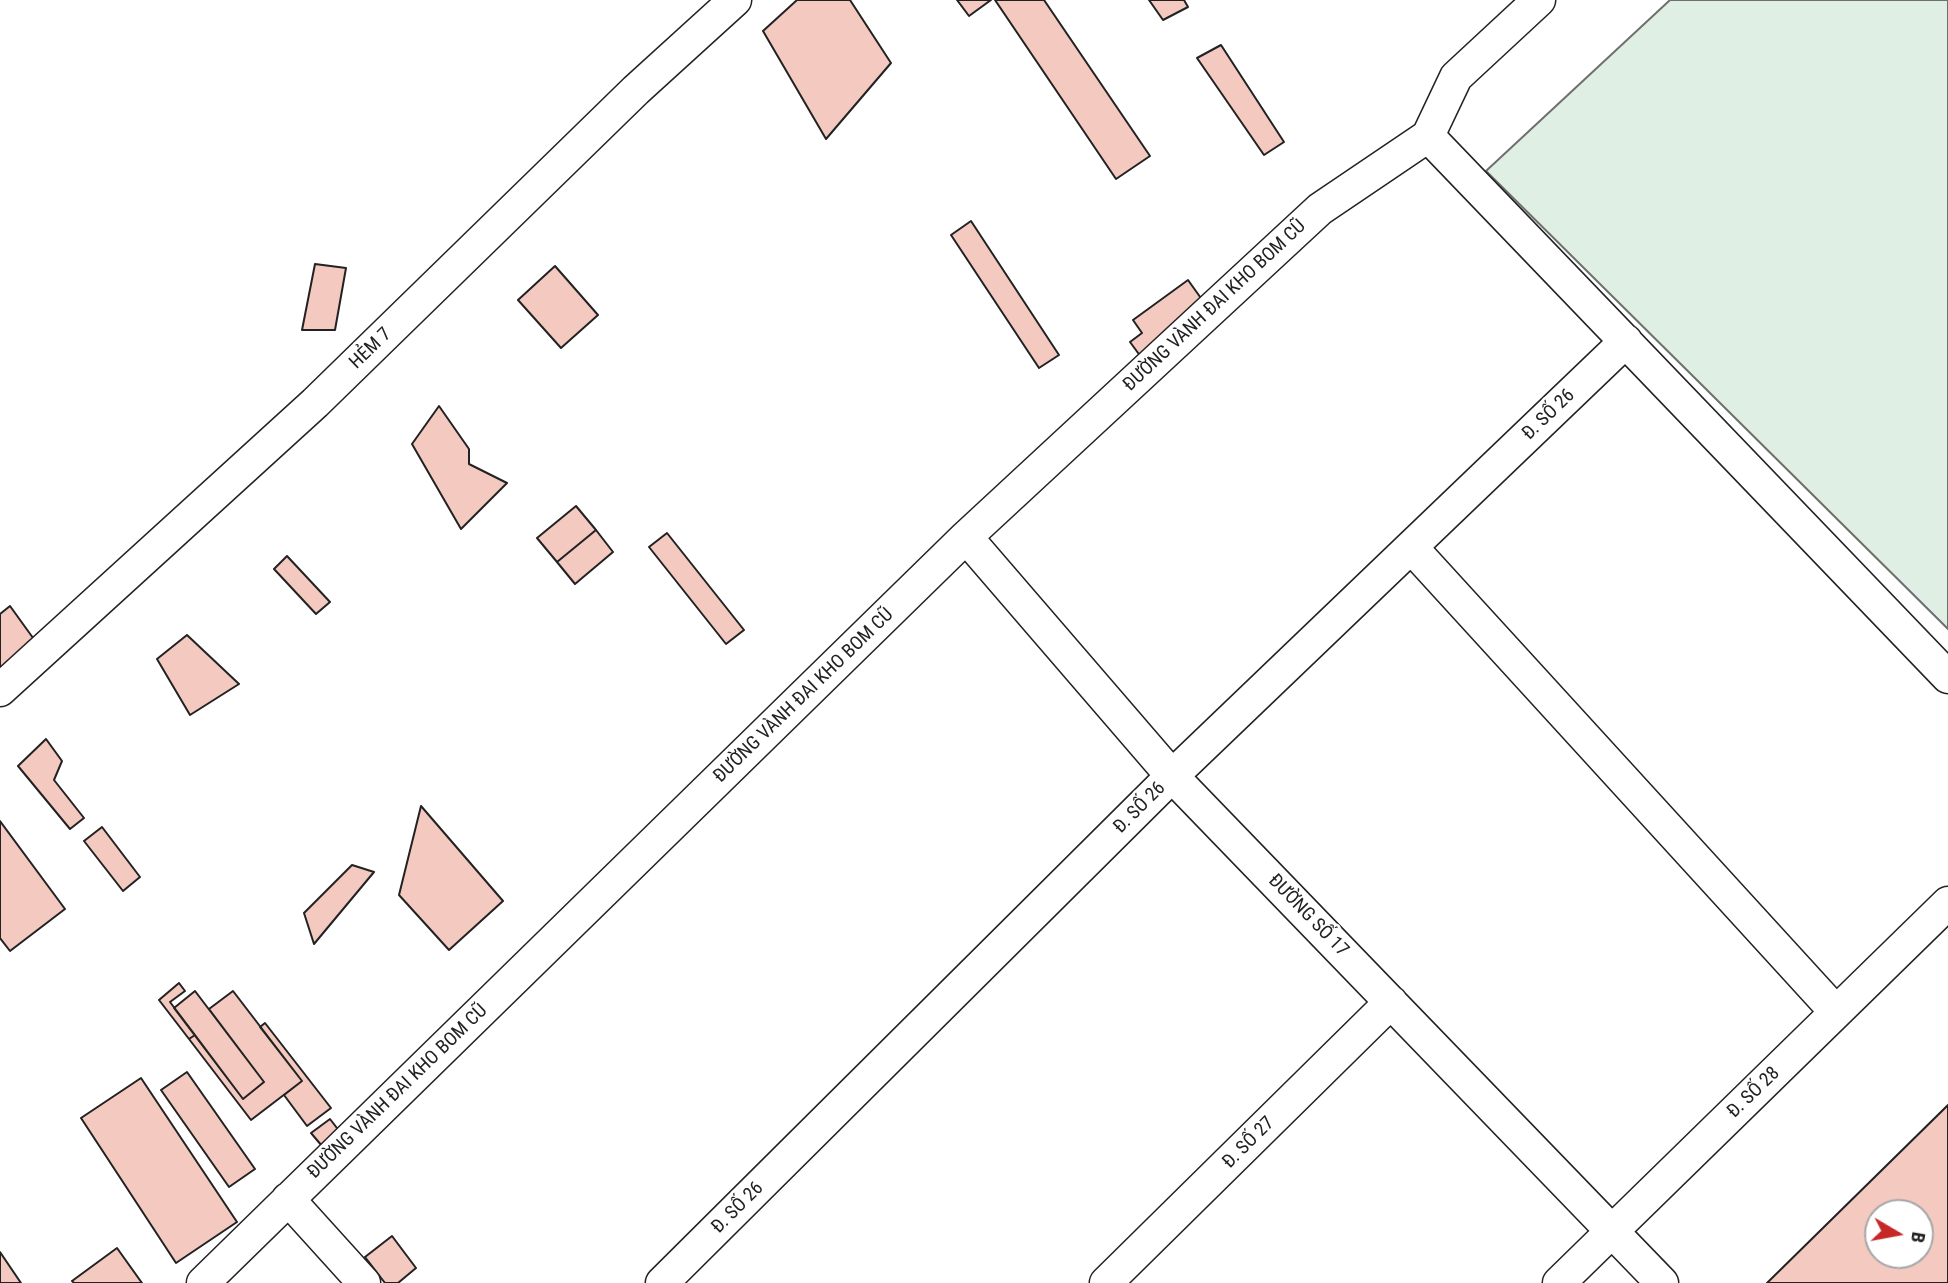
<!DOCTYPE html>
<meta charset="utf-8">
<style>
body{margin:0}
#map{position:relative;width:1948px;height:1283px;overflow:hidden;background:#fff;font-family:"Roboto Condensed",sans-serif}
canvas{display:block}
.north{position:absolute;left:1864px;top:1199px;width:70px;height:70px;box-sizing:border-box;background:#fff;border:2px solid #a7a7a7;border-radius:50%;rotate:100deg;font-size:19px;font-weight:700;line-height:28px;text-align:center;color:#222}
.north::after{content:'';display:block;margin:auto;width:24px;height:32px;background:#c62828;clip-path:polygon(50% 0,100% 100%,50% 72%,0 100%)}
</style>
<div id="map">
<canvas width="1948" height="1283"></canvas>
<div class="north">B</div>
</div>
<script>
const ctx = document.querySelector('canvas').getContext('2d');
ctx.lineJoin = 'round';
function fillPath(path, color) {
  ctx.fillStyle = color;
  ctx.fill(path, 'evenodd');
}
function strokePath(path, color, width, dash) {
  ctx.strokeStyle = color;
  ctx.lineWidth = width;
  ctx.lineCap = dash ? 'butt' : 'round';
  ctx.setLineDash(dash || []);
  ctx.stroke(path);
}
function write(font, color, halo, rows, align = 'center') {
  ctx.font = font + ' "Roboto Condensed",sans-serif';
  ctx.lineWidth = 5;
  ctx.setLineDash([]);
  ctx.textBaseline = 'middle';
  ctx.strokeStyle = halo;
  ctx.fillStyle = color;
  for (const [text, x, y, turn = 0] of rows) {
    ctx.save();
    ctx.translate(x, y);
    ctx.rotate((+turn || 0) * Math.PI / 180);
    ctx.textAlign = isNaN(turn) ? turn : align;
    if (halo) ctx.strokeText(text, 0, 0);
    ctx.fillText(text, 0, 0);
    ctx.restore();
  }
}
const green = new Path2D(`
 M1670,0H1948V629L1486,171Z`);
fillPath(green, '#e0efe3');
strokePath(green, '#6f6f6f', 2);
const building = new Path2D(`
 M797,0H850L891,63L826,139L763,31Z
 M957,0H991L969,16Z
 M995,0H1044L1150,156L1116,179Z
 M1149,0H1184L1188,7L1163,20Z
 M1221,45L1284,142L1264,155L1197,58Z
 M971,221L1059,355L1039,368L951,235Z
 M315,264L346,268L335,330H302Z
 M555,266L598,315L561,348L518,300Z
 M1188,280L1208,308L1141,357L1130,342L1142,333L1133,320Z
 M439,406L469,449V464L507,483L461,529L412,444Z
 M576,506L596,530L557,562L537,538Z
 M596,530L613,552L575,584L557,562Z
 M667,533L744,630L726,644L649,547Z
 M287,556L330,602L316,614L274,569Z
 M10,606L41,649L0,680V614Z
 M187,635L239,684L190,715L157,659Z
 M46,739L62,761L54,780L84,818L70,829L18,766Z
 M421,806L503,901L449,950L399,895Z
 M0,821L65,909L10,951L0,938Z
 M102,827L140,877L123,891L84,841Z
 M352,865L374,872L314,944L304,913Z
 M179,983L185,991L170,1002L195,1035L189,1039L159,1000Z
 M195,991L264,1082L243,1099L174,1008Z
 M233,991L302,1081L251,1120L189,1039L195,1035L243,1099L264,1082L209,1009Z
 M265,1023L331,1108L307,1126L284,1095L302,1081L260,1027Z
 M187,1072L255,1169L229,1187L161,1090Z
 M141,1078L237,1222L176,1263L81,1118Z
 M1948,1105V1283H1767ZM1878,1213H1920V1255H1878Z
 M330,1119L340,1132L322,1146L311,1133Z
 M392,1236L416,1268L398,1283H385L365,1257Z
 M117,1248L142,1283H74L72,1281Z
 M0,1252L21,1283H0Z`);
fillPath(building, '#f3c9c0');
strokePath(building, '#222', 2);
const minor = new Path2D(`
 M1428,136L1948,677
 M1428,136L1456,77L1539,0
 M966,537L1172,776L1662,1283
 M1412,548L1836,1012
 M0,690L315,403L636,90L735,0
 M288,1199L364,1283
 M203,1283L966,537L1320,209L1428,136
 M662,1283L1172,776L1626,341
 M1106,1283L1391,1002
 M1559,1283L1948,903`);
strokePath(minor, '#222', 35);
strokePath(minor, '#fff', 32);
write('19px', '#222', '#fff', [
 ["ĐƯỜNG VÀNH ĐAI KHO BOM CŨ",1215,306,-43],
 ["HẺM 7",371,349,-44],
 ["Đ. SỐ 26",1549,415,-44],
 ["ĐƯỜNG VÀNH ĐAI KHO BOM CŨ",804,696,-44],
 ["Đ. SỐ 26",1140,808,-45],
 ["ĐƯỜNG SỐ 17",1308,916,46],
 ["ĐƯỜNG VÀNH ĐAI KHO BOM CŨ",398,1092,-44],
 ["Đ. SỐ 28",1754,1093,-44],
 ["Đ. SỐ 27",1249,1143,-45],
 ["Đ. SỐ 26",738,1208,-45]
]);
</script>
